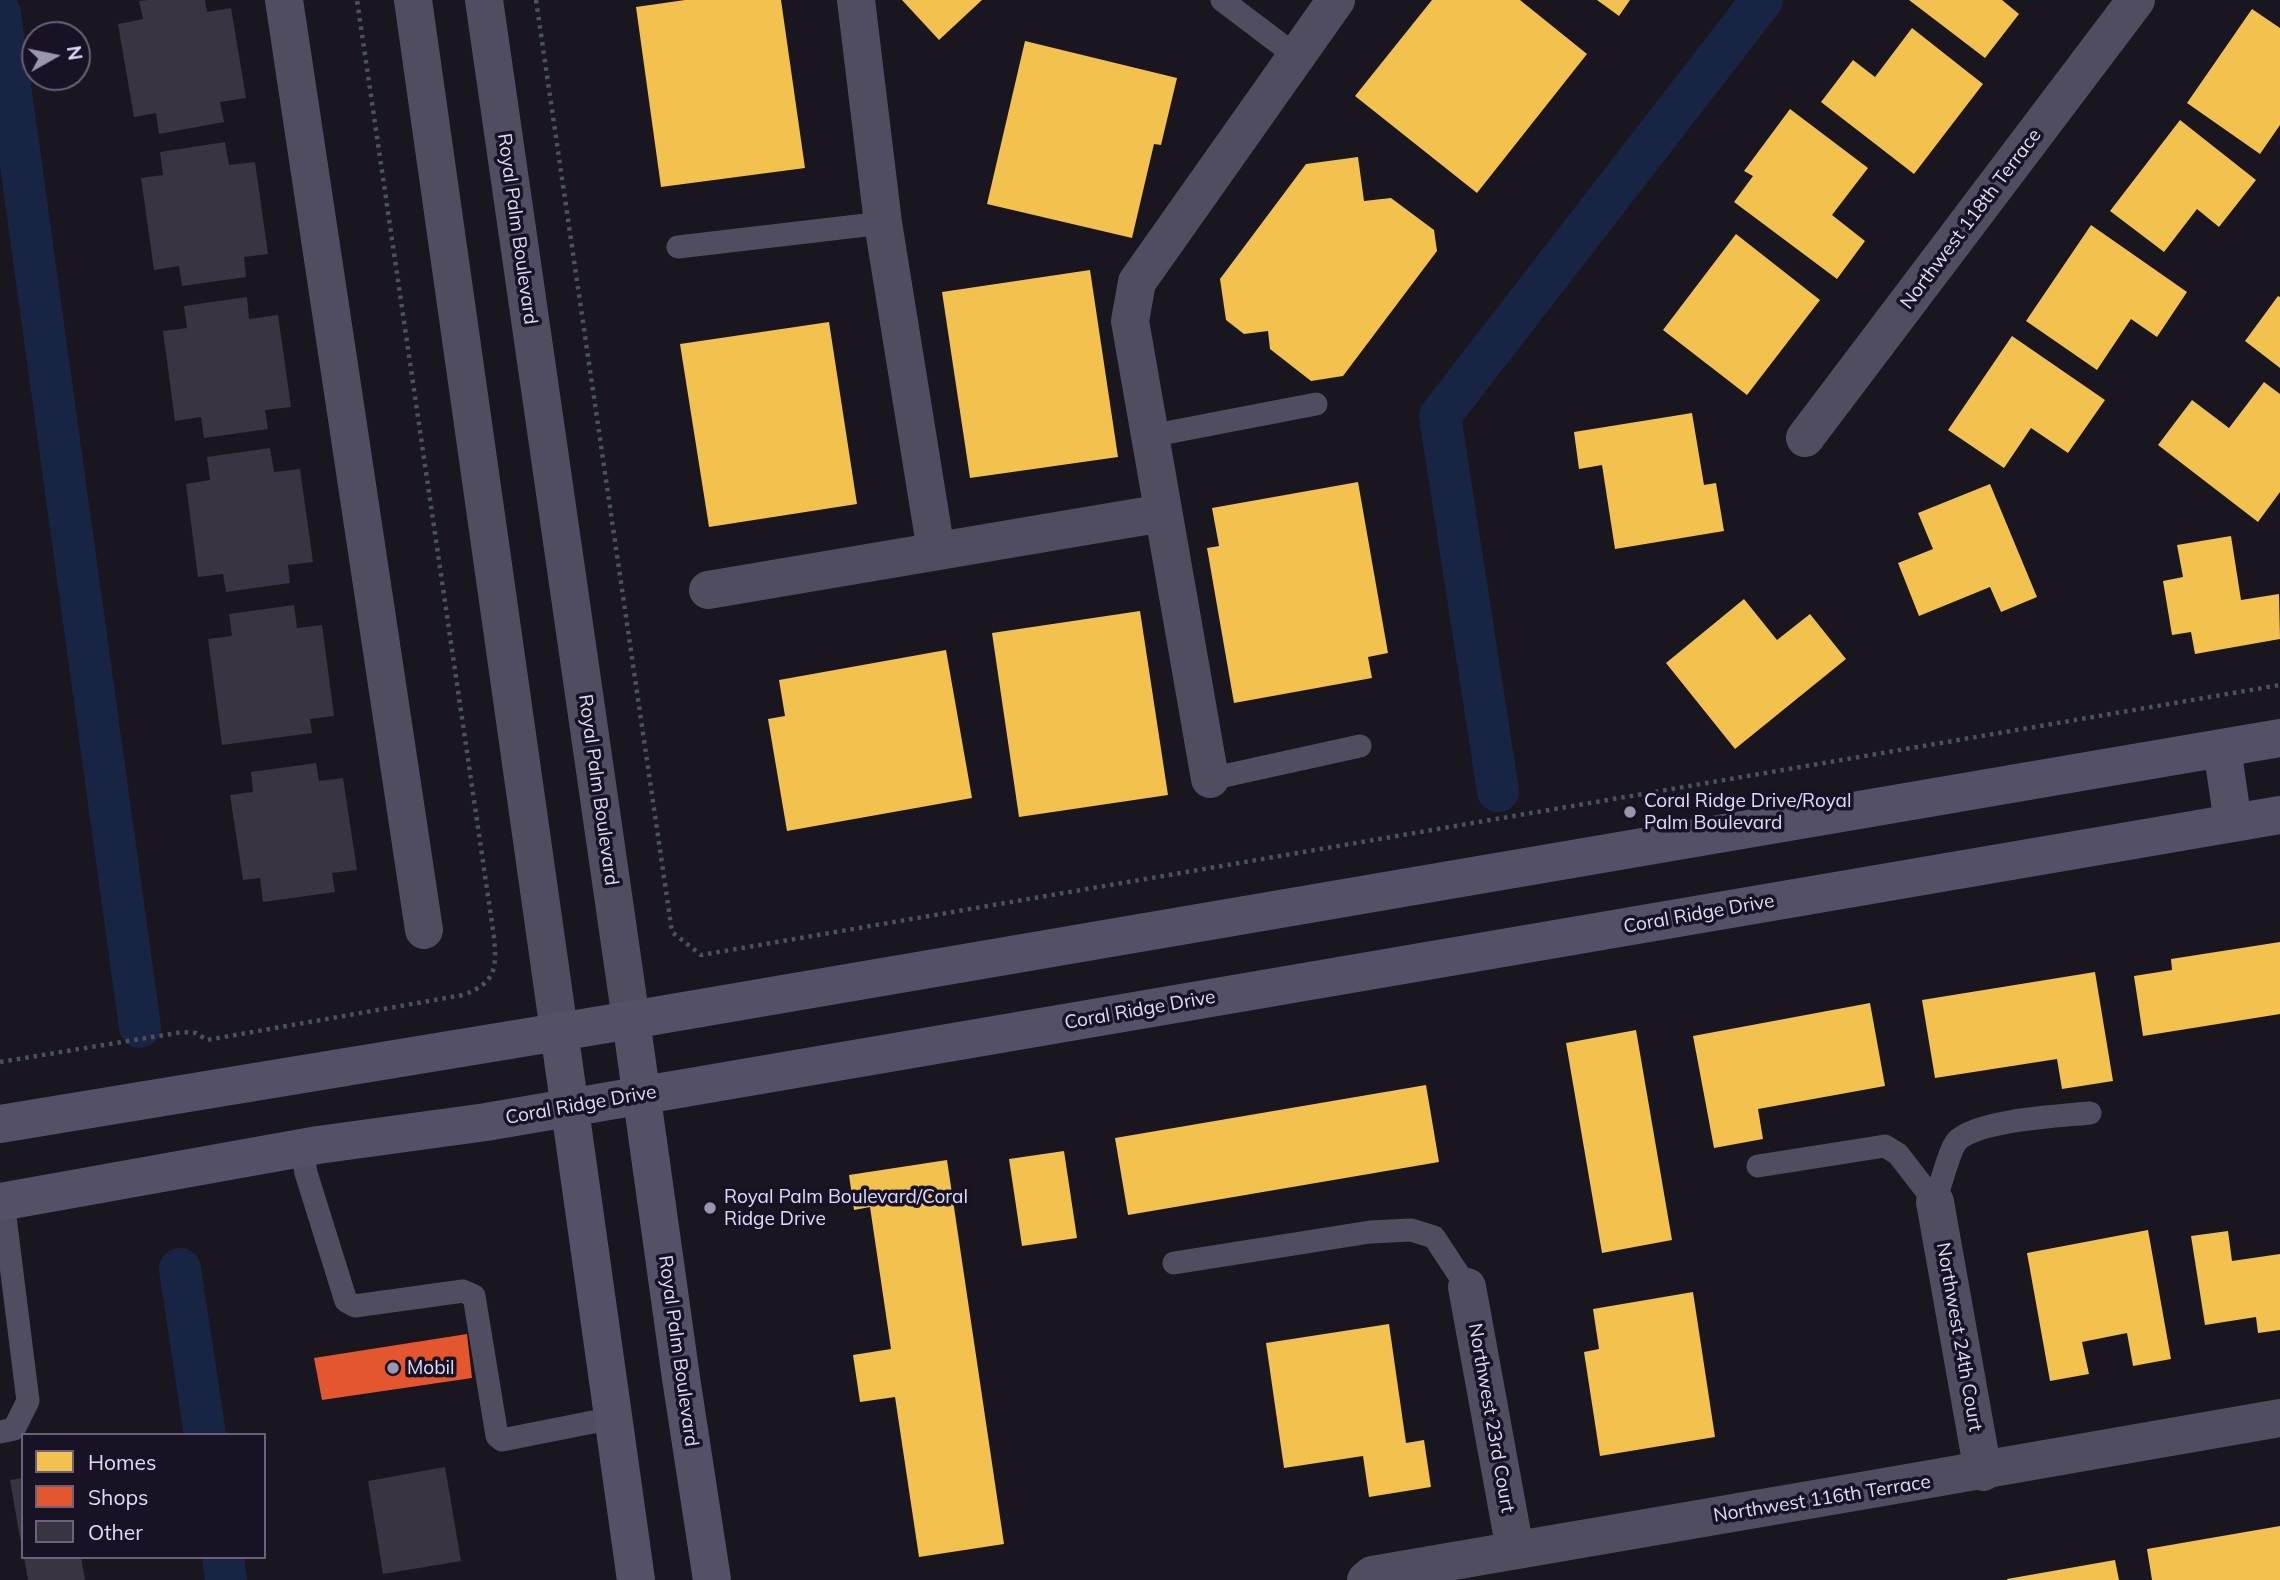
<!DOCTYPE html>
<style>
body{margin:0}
#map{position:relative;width:2280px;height:1580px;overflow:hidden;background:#191620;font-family:Mulish,sans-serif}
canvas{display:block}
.legend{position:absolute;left:21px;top:1433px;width:245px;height:126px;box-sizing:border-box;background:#171224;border:2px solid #68627a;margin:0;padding:9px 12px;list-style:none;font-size:21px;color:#e1dbfa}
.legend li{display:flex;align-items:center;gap:14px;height:35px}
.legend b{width:35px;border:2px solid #68627a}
.north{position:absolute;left:21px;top:21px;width:70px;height:70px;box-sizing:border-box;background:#171224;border:2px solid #68627a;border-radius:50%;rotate:81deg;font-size:19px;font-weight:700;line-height:28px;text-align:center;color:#e1dbfa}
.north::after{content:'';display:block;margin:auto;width:24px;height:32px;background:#9b96ae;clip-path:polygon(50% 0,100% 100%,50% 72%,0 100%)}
</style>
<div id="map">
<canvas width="2280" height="1580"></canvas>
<ul class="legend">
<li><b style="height:19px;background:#f2c14e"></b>Homes</li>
<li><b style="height:19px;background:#e4572e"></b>Shops</li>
<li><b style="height:19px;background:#393442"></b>Other</li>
</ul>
<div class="north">N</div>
</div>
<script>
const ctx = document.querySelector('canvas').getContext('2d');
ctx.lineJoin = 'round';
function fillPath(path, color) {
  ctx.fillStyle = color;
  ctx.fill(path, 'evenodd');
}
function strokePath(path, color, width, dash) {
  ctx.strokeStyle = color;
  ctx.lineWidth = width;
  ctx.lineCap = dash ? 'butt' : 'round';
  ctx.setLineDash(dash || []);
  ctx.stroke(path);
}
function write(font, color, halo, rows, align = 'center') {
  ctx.font = font + ' Mulish,sans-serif';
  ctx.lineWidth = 7;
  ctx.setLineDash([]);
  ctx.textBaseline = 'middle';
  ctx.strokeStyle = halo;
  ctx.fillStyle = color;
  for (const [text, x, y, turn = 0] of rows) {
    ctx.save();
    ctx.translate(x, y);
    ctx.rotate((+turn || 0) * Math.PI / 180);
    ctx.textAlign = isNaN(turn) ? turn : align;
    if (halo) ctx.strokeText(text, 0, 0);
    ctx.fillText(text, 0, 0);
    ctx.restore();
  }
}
fillPath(new Path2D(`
 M685,0H781L805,168L661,187L636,7Z
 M902,0H982L939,40Z
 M1432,0H1520L1587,54L1477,193L1355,96Z
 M1597,0H1630L1619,16Z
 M1909,0H2002L2019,14L1985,58Z
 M2252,9L2280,28V125L2260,154L2187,103Z
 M1912,28L1983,84L1914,174L1821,102L1853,60L1875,77Z
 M1025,41L1177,78L1161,145L1154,144L1132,238L987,204Z
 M1790,109L1868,168L1832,215L1865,241L1837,279L1734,202L1753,176L1744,171Z
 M2180,120L2256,180L2219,227L2197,209L2164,252L2110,211Z
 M1358,157L1364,201L1391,198L1434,230L1437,251L1343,376L1311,381L1270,349L1268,331L1244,334L1226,320L1220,279L1306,164Z
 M2091,225L2187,292L2157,337L2131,319L2097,370L2026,321Z
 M1736,234L1820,300L1747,395L1663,330Z
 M1090,270L1118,457L970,478L942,292Z
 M2278,296L2280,297V368L2245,341Z
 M829,322L857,504L709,527L680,344Z
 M2012,336L2105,400L2068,453L2031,428L2004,468L1948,430Z
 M2264,382L2280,394V492L2258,522L2158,445L2192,400L2229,428Z
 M1692,413L1704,485L1716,483L1724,531L1615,549L1602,465L1579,469L1574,432Z
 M1358,482L1388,653L1368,657L1372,678L1234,703L1207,548L1219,546L1212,508Z
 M1990,484L2037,597L2001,612L1990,587L1919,616L1898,563L1933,549L1918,513Z
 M2231,536L2241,600L2279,594L2280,639L2195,654L2191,632L2172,635L2163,581L2183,577L2177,545Z
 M1744,599L1777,640L1810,614L1846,659L1735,749L1666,663Z
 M1140,611L1168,795L1019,817L992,633Z
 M946,650L972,798L787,831L768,719L785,716L779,680Z
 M2280,942V1014L2143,1036L2134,976L2172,970L2171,959Z
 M2095,972L2113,1081L2062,1089L2057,1059L1935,1078L1922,1000Z
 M1870,1003L1885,1086L1758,1109L1763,1139L1714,1148L1693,1036Z
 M1636,1030L1672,1240L1602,1253L1566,1043Z
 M1426,1085L1439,1162L1128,1215L1115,1138Z
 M1064,1151L1077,1238L1022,1246L1009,1159Z
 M947,1160L1004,1544L919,1557L895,1397L860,1402L853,1355L891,1349L870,1207L854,1210L849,1175Z
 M2148,1230L2171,1359L2133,1366L2127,1333L2082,1342L2089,1374L2050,1381L2027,1253Z
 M2228,1231L2232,1261L2280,1254V1330L2258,1333L2256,1317L2205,1325L2191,1236Z
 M1693,1292L1715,1437L1600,1456L1584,1352L1599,1349L1593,1309Z
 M1389,1324L1406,1443L1424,1440L1431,1487L1369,1497L1363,1456L1284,1468L1266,1343Z
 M2280,1526V1580H2152L2147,1549Z
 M2115,1560L2119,1580H2007V1579Z`), '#f2c14e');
fillPath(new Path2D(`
 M467,1334L472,1378L322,1400L314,1358Z`), '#e4572e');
strokePath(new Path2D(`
 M0,13L140,1027
 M1498,791L1440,416L1762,0
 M180,1269L205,1435
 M223,1557L226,1580`), '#182444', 42);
fillPath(new Path2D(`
 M148,0H205L207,12L231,8L246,98L220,102L224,122L159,134L156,113L134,117L118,24L143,19L139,1Z
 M225,142L229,165L255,162L268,254L244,257L246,277L182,286L179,266L154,270L141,178L163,175L160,152Z
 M247,297L249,319L278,315L291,407L265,410L268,429L204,438L201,417L175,421L163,331L187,328L184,306Z
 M270,448L274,472L300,469L313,562L288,565L290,583L226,592L223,574L198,577L186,484L210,480L207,457Z
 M294,605L297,628L322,625L334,716L310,719L312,733L222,745L208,639L232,636L229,614Z
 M316,763L319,781L343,778L357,870L332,873L335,892L263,902L260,878L243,880L230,795L253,792L251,772Z
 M445,1467L461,1561L383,1574L368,1481Z
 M23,1478V1542L21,1543L10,1480Z
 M24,1557H81L85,1580H28Z`), '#393442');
strokePath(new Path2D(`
 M536,0L672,932L701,955L2280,685
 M0,1062L183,1032L196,1033L207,1040L463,995C495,983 497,970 494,937L357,0`), '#4b525f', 4.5, [3.5, 5]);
strokePath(new Path2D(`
 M1222,0L1296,56
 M678,247L883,223
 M1150,436L1316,404
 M1210,779L1360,746
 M302,1149L306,1173L346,1301L355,1306L463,1291L474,1296L497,1436L502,1440L613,1418
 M1758,1166L1885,1146L1898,1154L1935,1202
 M1935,1202C1939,1190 1950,1148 1957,1141C1977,1120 2060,1116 2090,1113
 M1174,1263L1370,1232L1411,1230L1434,1237L1467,1287
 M0,1432L14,1429L28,1401L3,1201`), '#4f4d5f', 23);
strokePath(new Path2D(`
 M284,0L424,930
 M856,0L883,223L936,551
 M1805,438L2136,0
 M708,590L1163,513
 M1210,779L1130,321L1137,282L1336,0
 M1935,1202L1983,1472
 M1467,1287L1515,1550
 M1366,1580L1372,1575C1674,1521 1978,1473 2280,1418`), '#4f4d5f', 38);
strokePath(new Path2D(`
 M413,0L559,1031
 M484,0L631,1020`), '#4f4d5f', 38);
strokePath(new Path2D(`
 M2222,748L2233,823
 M631,1020L681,1378L712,1580
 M559,1031L636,1580
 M0,1124L631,1020L2280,738
 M0,1202L318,1145L486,1122L2280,815`), '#545166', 38);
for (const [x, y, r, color] of [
 [1630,812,7,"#9b96ae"],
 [710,1208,7,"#9b96ae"],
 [393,1368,7,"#9b96ae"]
]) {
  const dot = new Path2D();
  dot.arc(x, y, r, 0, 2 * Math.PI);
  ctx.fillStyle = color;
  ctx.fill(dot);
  strokePath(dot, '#171224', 2.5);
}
write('19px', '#e1dbfa', '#171224', [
 ["Northwest 118th Terrace",1971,219,-53],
 ["Royal Palm Boulevard",517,229,82],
 ["Royal Palm Boulevard",598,790,82],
 ["Coral Ridge Drive",1699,914,-10],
 ["Coral Ridge Drive",1140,1010,-10],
 ["Coral Ridge Drive",581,1105,-10],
 ["Northwest 24th Court",1959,1337,80],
 ["Royal Palm Boulevard",678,1351,82],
 ["Northwest 23rd Court",1491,1418,80],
 ["Northwest 116th Terrace",1822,1499,-9]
]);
write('19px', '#e1dbfa', '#171224', [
 ["Coral Ridge Drive/Royal",1644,801],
 ["Palm Boulevard",1644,823],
 ["Royal Palm Boulevard/Coral",724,1197],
 ["Ridge Drive",724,1219],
 ["Mobil",407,1368]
], 'left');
</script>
